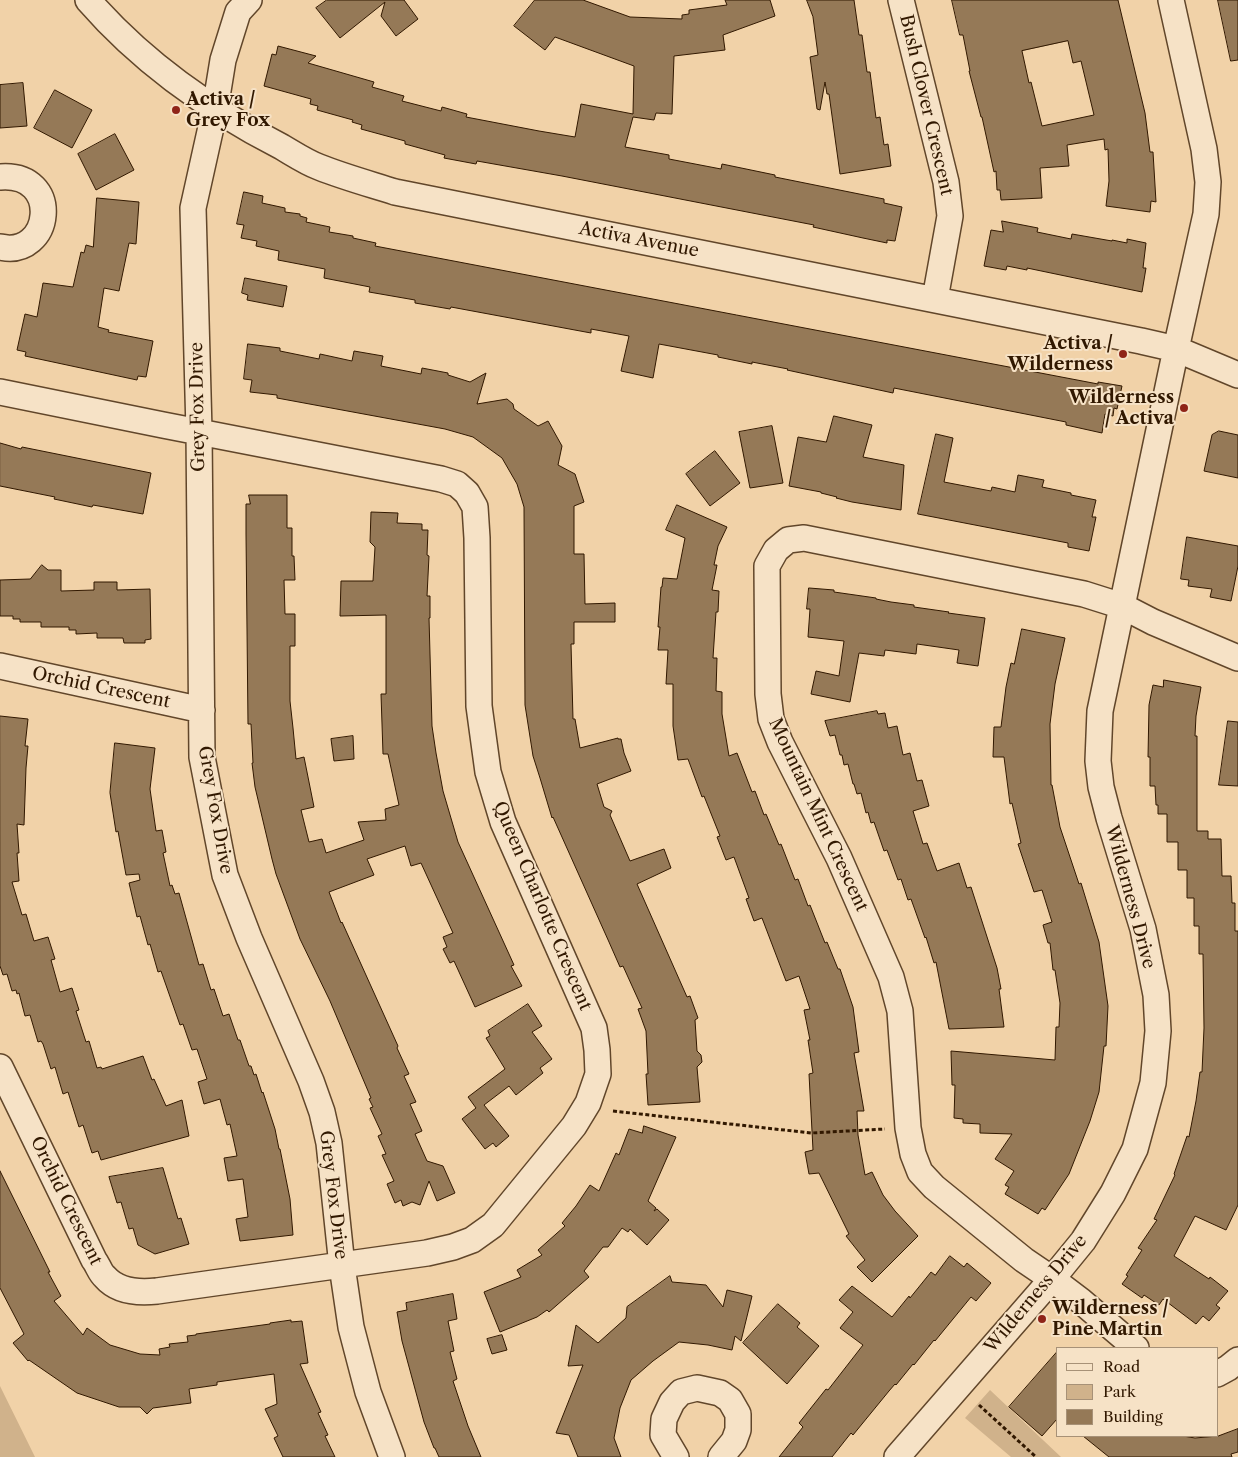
<!DOCTYPE html>
<style>
body{margin:0}
#map{position:relative;width:1238px;height:1457px;overflow:hidden;background:#f1d2a8;font-family:"Libre Caslon Text",serif}
canvas{display:block}
.legend{position:absolute;left:1056px;top:1347px;width:162px;height:90px;box-sizing:border-box;background:#f6e2c6;border:1px solid #a79177;margin:0;padding:6px 9px;list-style:none;font-size:15px;color:#311800}
.legend li{display:flex;align-items:center;gap:10px;height:25px}
.legend b{width:25px;border:1px solid #a79177}
</style>
<div id="map">
<canvas width="1238" height="1457"></canvas>
<ul class="legend">
<li><b style="height:6px;background:#f6e2c6"></b>Road</li>
<li><b style="height:14px;background:#d0b28b"></b>Park</li>
<li><b style="height:14px;background:#957957"></b>Building</li>
</ul>
</div>
<script>
const ctx = document.querySelector('canvas').getContext('2d');
ctx.lineJoin = 'round';
function fillPath(path, color) {
  ctx.fillStyle = color;
  ctx.fill(path, 'evenodd');
}
function strokePath(path, color, width, dash) {
  ctx.strokeStyle = color;
  ctx.lineWidth = width;
  ctx.lineCap = dash ? 'butt' : 'round';
  ctx.setLineDash(dash || []);
  ctx.stroke(path);
}
function write(font, color, halo, rows, align = 'center') {
  ctx.font = font + ' "Libre Caslon Text",serif';
  ctx.lineWidth = 4;
  ctx.setLineDash([]);
  ctx.textBaseline = 'middle';
  ctx.strokeStyle = halo;
  ctx.fillStyle = color;
  for (const [text, x, y, turn = 0] of rows) {
    ctx.save();
    ctx.translate(x, y);
    ctx.rotate((+turn || 0) * Math.PI / 180);
    ctx.textAlign = isNaN(turn) ? turn : align;
    if (halo) ctx.strokeText(text, 0, 0);
    ctx.fillText(text, 0, 0);
    ctx.restore();
  }
}
fillPath(new Path2D(`
 M0,1386L35,1457H0Z
 M990,1390L1061,1457H1011L965,1418Z`), '#d0b28b');
const building = new Path2D(`
 M327,0H404L418,19L396,36L381,16L385,2L340,38L316,8Z
 M535,0H583L630,17L682,19V15L689,14V10L727,5L725,0H770L775,16L723,35L725,50L674,56L672,114L656,113L654,120L633,117L625,147L669,155V159L721,169L722,164L775,175V177L884,199V203L902,207L895,241L887,240V243L863,238L813,227L814,225L562,176L477,161L476,164L444,158L445,155L405,144V141L361,129L362,125L352,122L353,120L317,110L318,106L310,104L311,99L264,86L272,54L276,55L278,46L316,56L308,63L374,82L372,87L404,96L402,101L441,111L442,107L467,114L466,117L539,131L575,137L581,104L633,114L634,66L555,37L545,50L514,26Z
 M807,0H854L859,35H862L867,72H870L876,118L880,117L884,145L888,144L891,166L840,174L829,94H827L825,82L820,110L817,109L810,57L818,55L813,17Z
 M952,0H1118L1145,113L1150,152H1153L1156,202L1151,201L1150,212L1106,206L1109,181L1108,149L1105,150L1104,139L1067,145L1069,166L1040,168L1042,198L1001,200L1000,190H997L996,171L994,172L982,117H981L969,71H970L963,35H960ZM1068,41L1073,63L1081,61L1094,115L1042,126L1031,82L1029,83L1022,51Z
 M1218,0H1238V60L1231,61Z
 M23,83L27,126L0,128V85Z
 M55,90L92,110L72,148L34,128Z
 M115,134L134,170L96,190L78,154Z
 M244,192L263,196L262,203L285,208V212L300,214V216L307,218L306,222L330,227L329,232L353,236V238L376,243L375,246L1098,384V382L1122,386L1117,409L1114,408L1113,416L1105,414L1102,433L1066,425V422L894,388L893,393L787,370L788,369L752,362V364L718,357V355L659,344L653,378L621,371L629,336L591,329V333L451,307L450,309L415,303V300L369,292L370,287L324,278L325,269L278,260L279,251L256,246L257,241L241,238L244,225L237,224Z
 M97,198L139,202L136,244L129,243L119,291L104,288L98,327L109,330L108,332L153,341L146,377L138,376L137,380L25,356L26,352L17,350L25,314L37,317L43,283L73,287L81,252L84,253L86,245L93,247Z
 M1002,221L1038,228L1037,232L1071,239L1072,234L1112,241V240L1127,243V239L1146,243L1143,268H1146L1142,292L1027,268V270L1007,266L1006,270L984,266L991,230L1003,232Z
 M245,278L287,286L283,307L247,300L248,295L242,293Z
 M248,344L280,348V351L319,359L320,354L352,361L354,351L383,356L381,366L421,374L422,368L448,373V375L470,382L486,373L477,404L507,399L513,404L514,409L538,426L548,421L562,446L558,465L575,474L584,502L574,506V554H584L585,604L615,603V622H574V644H571L573,719H575L580,748L618,738V739H621L624,753L631,771L597,784L604,807L612,811L610,815L630,861L664,849L671,868L637,884L687,997L690,996L698,1018L695,1020L697,1051L701,1055L702,1062L697,1067L700,1102L648,1105L646,1074H648L646,1031L638,1009L642,1008L623,966L620,967L609,942L553,817L552,818L540,778L533,756L525,705L524,507L517,484L502,458L473,437L445,429L277,398V395L250,392L252,380L244,379Z
 M834,416L872,425L863,457L904,465L901,510L852,502L836,498L837,497L821,493V492L789,486L798,437L826,442Z
 M772,426L783,483L750,488L739,432Z
 M1219,431L1238,435V478L1204,471L1212,435Z
 M936,434L953,438L944,482L991,491L992,487L1015,492L1018,475L1044,480L1042,487L1071,493V495L1096,500L1092,517H1096L1089,551L1068,547V543L918,514Z
 M0,443L21,449L22,447L151,473L143,514L93,505L92,507L54,499L55,497L0,486Z
 M715,451L740,483L710,506L686,474Z
 M249,495H287V528H292V556H294L295,580H284L285,614H295V646H290V701L293,728L296,759L304,757L314,807L301,810L309,842L322,839L326,853L364,840L358,822L386,820L385,809L399,805L388,754H383L381,694H386V615L340,616L341,581H373L375,547L370,542L371,512L398,513L397,523L422,524V530H428L427,555L429,556L427,596H430V618H429L432,726L436,753L443,791L458,842L514,965L511,966L522,986L475,1007L454,961L450,963L443,949L447,947L443,937L453,933L421,863L411,866L405,846L367,859L374,875L329,892L341,923L342,922L398,1046L397,1048L409,1074L404,1076L416,1102L410,1104L422,1131L415,1134L427,1161L443,1166L455,1193L437,1201L429,1181L420,1205L412,1202L403,1206L401,1200L395,1203L387,1184L394,1181L382,1155L386,1154L378,1136L382,1134L370,1108L373,1107L369,1099L371,1098L330,1001L300,939L276,874L272,859L255,787L252,763H253L251,724H248L246,534V504H250Z
 M677,505L727,527L718,546L714,565H717L712,590L719,591L718,612H716L713,658H717L716,691L722,692V714L729,756L737,753L752,792L755,791L764,815L766,814L779,845L781,844L795,880L798,879L808,906L810,905L825,943L827,942L838,969H840L853,1007L859,1052L854,1053L864,1111H857L858,1135L865,1175L872,1172L883,1195L895,1211L918,1236L872,1282L857,1267L865,1260L846,1236L849,1234L819,1173L809,1174L805,1152L813,1150L809,1074L813,1073L808,1040H810L804,1010L810,1009L799,976L786,981L762,918L754,921L746,899L749,898L734,857L726,860L717,837L720,836L704,796L702,797L688,759L678,760L673,726V684H666L668,650H658L660,627H658L661,587H662L663,578L677,579L685,538L666,530Z
 M1187,537L1238,546V566L1231,601L1210,597L1212,589L1188,586L1189,580L1181,579Z
 M42,565L48,570H61V591L94,590V582H117V590L150,589L151,639L145,640V643H124L123,638H97V633L76,634V630H69V627H41V622H20V619H13V616H0V580L30,579Z
 M809,588L834,590V592L876,598V599L891,602L914,605V607L949,612L948,613L985,618L978,666L957,663L959,650L917,644L916,654L885,650L884,656L859,653L850,702L811,694L816,671L839,676L844,641L808,637L810,609H807Z
 M1022,629L1065,638L1055,684L1050,724L1051,785H1052L1060,827L1079,884L1081,883L1099,942L1108,1006L1106,1046H1104L1099,1092L1090,1121L1069,1174L1045,1210L1042,1208L1038,1214L1005,1194L1009,1187L1005,1185L1014,1171L995,1159L1012,1134L980,1133V1124L963,1123V1119L954,1118L955,1085H952L951,1051L1055,1060L1056,1027H1059L1060,1003L1055,970H1053L1050,943H1048L1043,925L1052,922L1042,890L1034,892L1018,844L1021,843L1012,803L1010,804L1004,757H993L994,727H1001L1006,687L1011,663L1014,664Z
 M1164,680L1201,687L1196,716L1195,736H1197V831H1208V839H1221L1222,876H1231L1232,903H1235V931H1238V1205L1226,1230L1195,1216L1174,1256L1209,1279L1210,1277L1228,1291L1216,1305L1220,1308L1209,1321L1203,1316L1196,1324L1163,1299L1159,1305L1144,1295L1142,1298L1122,1284L1128,1276L1126,1275L1142,1250L1138,1248L1157,1220L1154,1219L1175,1175L1174,1174L1187,1136L1189,1137L1196,1101L1200,1072H1202L1204,1028L1203,954H1199V926H1194V898H1187V870H1178V842H1167V814H1158V805H1156L1155,786H1150V757H1148L1149,705L1153,685L1163,687Z
 M877,711L878,714L885,713L888,728L897,726L903,755L910,753L917,781L922,780L929,806L913,811L923,844L927,843L937,871L959,863L967,888L971,887L997,968L1001,989H999L1004,1027L949,1029L936,962L934,963L926,937L925,938L911,899L908,900L901,879L898,880L887,850L884,851L874,822L871,823L868,812L866,813L861,793L857,794L854,784H853L848,764L844,765L842,755H840L835,735L830,736L825,721Z
 M0,716L28,719L25,746H28L26,768L24,825L17,824L19,853H17L19,881L12,882L22,915L26,914L34,941L48,937L55,959L51,960L60,992L72,988L79,1010L76,1011L86,1042L89,1041L97,1068L101,1067L102,1069L143,1056L152,1080L154,1079L166,1106L182,1100L189,1136L101,1160L98,1151L92,1153L83,1125L79,1127L68,1092L63,1094L55,1067L51,1069L43,1044L41,1041L38,1042L30,1015L25,1016L19,993L17,994L16,990L12,991L7,974L3,975L0,966Z
 M1228,721L1238,722V786L1219,785Z
 M353,736L354,759L334,761L331,739Z
 M115,743L155,748L150,789L156,831L162,830L166,852L163,853L170,886L172,885L175,894L179,893L199,965L203,964L211,990L214,989L223,1016L229,1014L238,1040H240L249,1066H251L254,1075L256,1074L262,1093L263,1092L275,1129L279,1149H280L290,1199L293,1235L240,1241L236,1219L248,1217L243,1179L228,1181L224,1158L237,1156L230,1124L227,1125L220,1099L204,1104L198,1082L207,1079L197,1049L192,1050L183,1024L180,1025L161,971L158,972L150,944L148,945L140,916L137,917L129,883L140,880L139,874L126,875L118,831L116,832L110,793Z
 M528,1004L542,1026L532,1032L552,1059L540,1068L543,1073L516,1095L509,1086L484,1105L509,1136L496,1147L493,1143L485,1149L462,1119L476,1108L468,1097L505,1069L486,1038L490,1036L488,1031Z
 M644,1126L676,1137L648,1201L656,1208L654,1211L657,1209L669,1220L647,1245L630,1229L628,1232L622,1228L608,1247H603L584,1271L589,1277L549,1312L547,1310L537,1317L500,1332L484,1292L521,1277L517,1270L542,1255L538,1250L565,1226L562,1223L576,1206L590,1185L599,1191L616,1153L619,1155L629,1129L642,1133Z
 M163,1168L178,1219L181,1218L189,1244L155,1254L138,1245L133,1228L129,1229L121,1202L117,1203L109,1177Z
 M0,1171L50,1272H48L61,1296L54,1301L83,1335L87,1328L110,1345L140,1354L160,1355L159,1349L170,1347L169,1344L188,1342L187,1336L196,1335V1334L270,1324V1323L291,1320V1322L302,1321L308,1363L300,1364L321,1412L318,1413L328,1435L325,1436L335,1457H283L274,1438L278,1436L265,1409L277,1404L274,1374L217,1382V1385L189,1389L191,1403L153,1408L147,1414L140,1407H119L77,1393L29,1360L28,1361L13,1343L24,1334L0,1288Z
 M950,1256L964,1267L967,1263L991,1283L976,1301L971,1297L935,1341L934,1340L914,1365L913,1364L896,1385L895,1384L889,1391L853,1435L851,1433L832,1457H779L803,1427L799,1423L826,1389L828,1390L863,1345L840,1328L853,1312L839,1300L852,1286L892,1317L909,1296L910,1298L931,1272L935,1275Z
 M670,1276L672,1282L706,1285L723,1307L727,1290L752,1296L741,1341L735,1336L732,1350L708,1345L679,1342L653,1361L631,1380L620,1408L614,1438L621,1457H578L569,1435L556,1433L583,1365L568,1366L576,1325L598,1343L626,1318L627,1307Z
 M453,1294L457,1319L448,1321L454,1351L450,1352L457,1379L453,1381L468,1426L481,1457H439L435,1448H434L424,1422L402,1341L397,1312L407,1310L406,1303Z
 M778,1304L800,1323L797,1327L819,1346L787,1384L743,1343Z
 M502,1335L507,1350L492,1354L487,1339Z
 M1057,1352V1419L1042,1436L1009,1407Z
 M1238,1429V1452L1231,1454L1232,1457H1109L1083,1436H1183L1195,1438L1218,1436Z`);
fillPath(building, '#957957');
strokePath(building, '#311800', 1);
const street = new Path2D(`
 M88,0C141,61 210,110 282,147C294,154 306,162 319,167C344,177 370,184 395,192L1141,341L1176,349L1238,375
 M249,0L238,12L223,60L215,109L193,208L199,431L202,757L225,875L249,938L311,1081L322,1112L329,1143L342,1266L351,1327L368,1392L392,1457
 M901,0L946,182L950,216L935,299
 M0,177C63,172 52,259 0,247
 M0,392L163,425L441,479L457,484L467,493L475,507L477,538L479,706L488,772L503,822L594,1028L597,1050L598,1074L588,1103L574,1126L493,1225L472,1240L453,1247L427,1253L157,1291C139,1293 118,1292 105,1277C100,1273 98,1265 94,1260L0,1067
 M0,666L202,710
 M1136,1348L1081,1301L1052,1279L1024,1260L934,1187L920,1172L913,1154L908,1128L900,1011L891,977L839,858L780,742L771,719L768,694L767,566L776,550L788,540L804,538L1084,594L1122,606L1153,622L1238,658
 M1217,1374L1228,1368L1238,1360
 M676,1457L663,1435L664,1419L672,1402L681,1392L697,1388L720,1393L730,1400L738,1414V1430L734,1441L721,1457
 M897,1457L1052,1279L1083,1241L1113,1193L1135,1149L1153,1083L1158,1031L1156,995L1143,929L1109,818L1101,787L1098,761L1100,711L1176,349L1206,214L1208,182L1204,149L1171,0`);
strokePath(street, '#61462a', 28);
strokePath(new Path2D(`
 M613,1111L811,1133L885,1129
 M979,1405L1036,1457`), '#311800', 3, [4, 2.5]);
strokePath(street, '#f6e2c6', 25);
for (const [x, y, r, color] of [
 [176,110,5,"#8f2418"],
 [1123,354,5,"#8f2418"],
 [1184,408,5,"#8f2418"],
 [1042,1319,5,"#8f2418"]
]) {
  const dot = new Path2D();
  dot.arc(x, y, r, 0, 2 * Math.PI);
  ctx.fillStyle = color;
  ctx.fill(dot);
  strokePath(dot, '#f6e2c6', 2);
}
write('bold 18px', '#311800', '#f6e2c6', [
 ["Activa /",186,100],
 ["Grey Fox",186,121],
 ["Activa /",1113,344,"right"],
 ["Wilderness",1113,365,"right"],
 ["Wilderness",1174,398,"right"],
 ["/ Activa",1174,419,"right"],
 ["Wilderness /",1052,1309],
 ["Pine Martin",1052,1330]
], 'left');
write('18px', '#311800', '#f6e2c6', [
 ["Bush Clover Crescent",926,105,77],
 ["Activa Avenue",639,240,11],
 ["Grey Fox Drive",198,407,-91],
 ["Orchid Crescent",101,688,12],
 ["Grey Fox Drive",215,810,80],
 ["Mountain Mint Crescent",818,815,65],
 ["Wilderness Drive",1130,897,75],
 ["Queen Charlotte Crescent",542,906,67],
 ["Grey Fox Drive",333,1195,83],
 ["Orchid Crescent",66,1201,64],
 ["Wilderness Drive",1036,1294,-50]
]);
</script>
